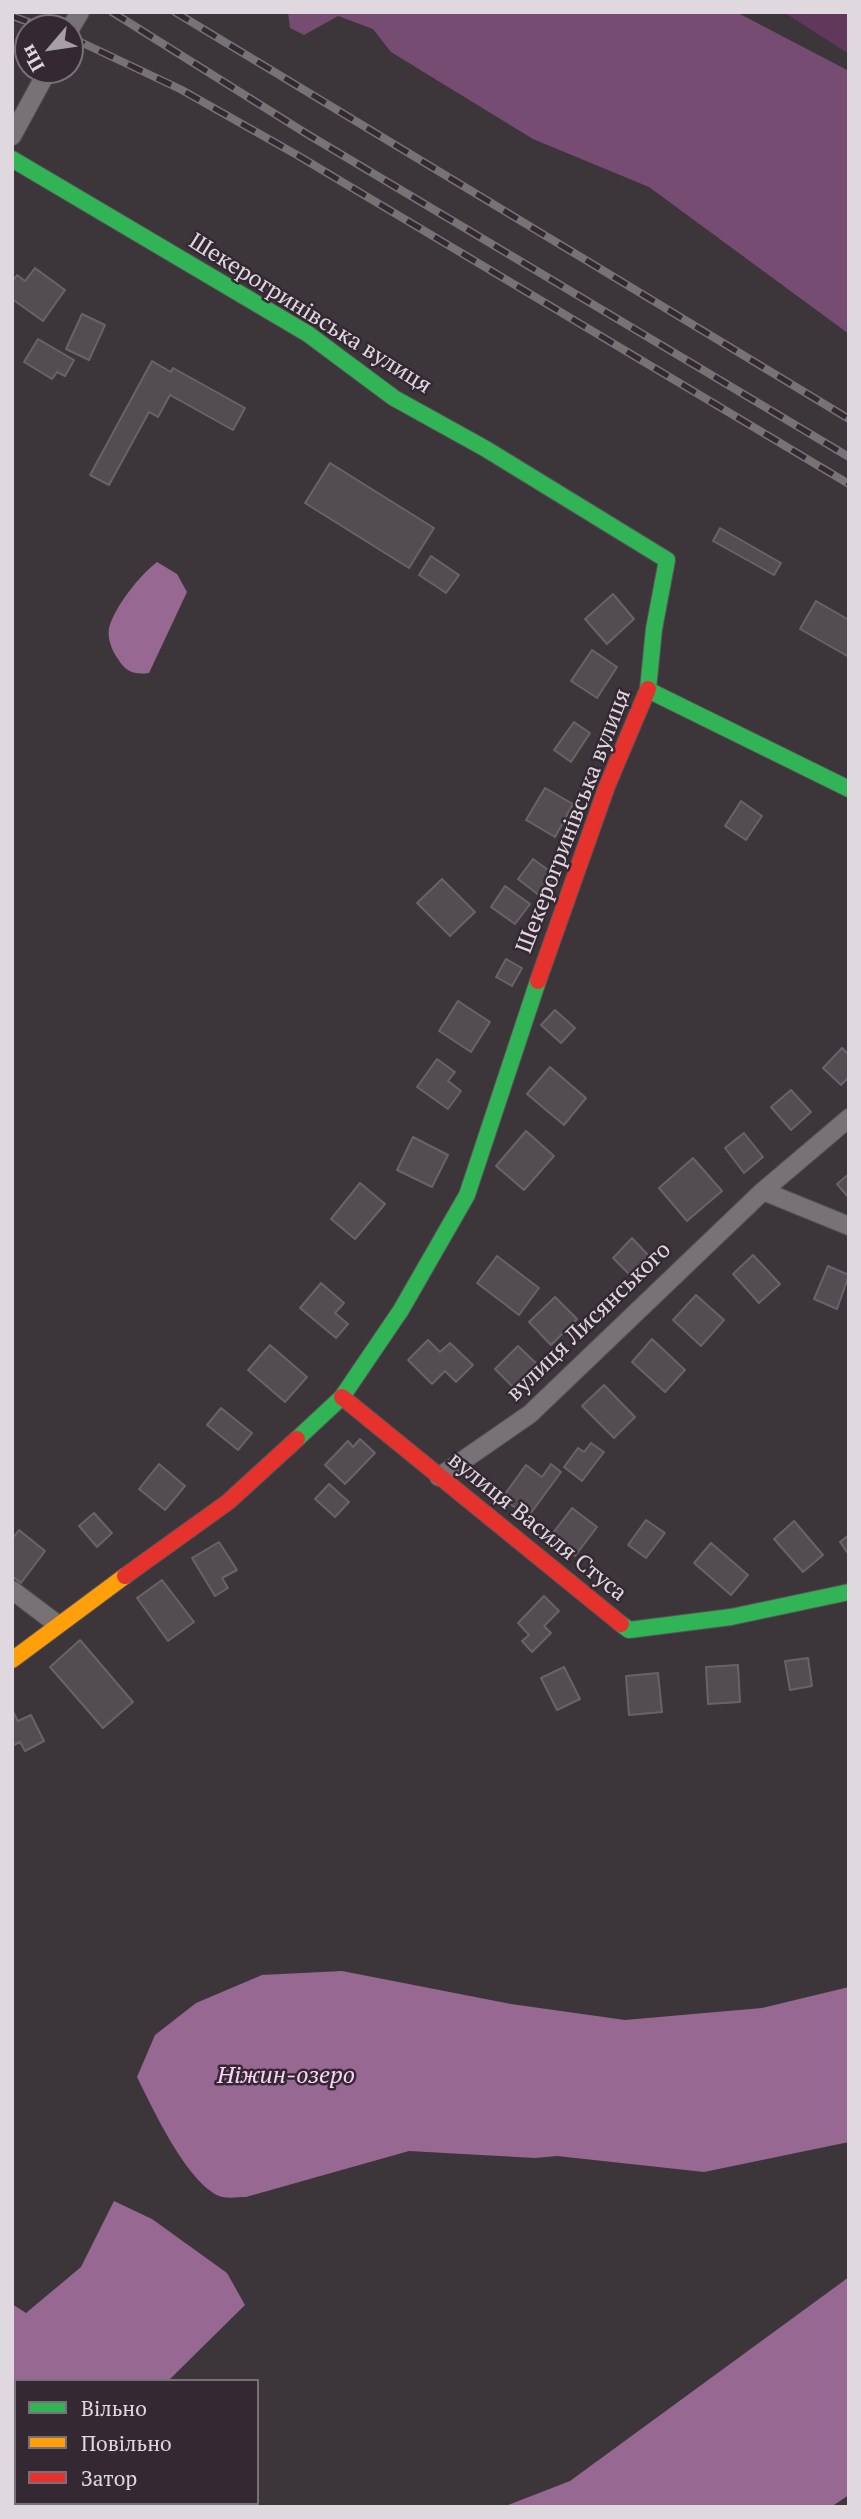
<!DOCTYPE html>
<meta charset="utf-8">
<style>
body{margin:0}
#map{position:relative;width:861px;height:2519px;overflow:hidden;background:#3c363b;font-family:"PT Serif",serif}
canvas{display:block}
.frame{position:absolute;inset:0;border:14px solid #e0d8df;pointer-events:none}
.legend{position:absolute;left:14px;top:2379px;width:245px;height:126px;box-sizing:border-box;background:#342933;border:2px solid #796f78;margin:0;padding:9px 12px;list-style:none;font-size:21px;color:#e0d8df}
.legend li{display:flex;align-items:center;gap:14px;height:35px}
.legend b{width:35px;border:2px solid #796f78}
.north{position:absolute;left:14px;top:14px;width:70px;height:70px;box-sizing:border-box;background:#342933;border:2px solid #796f78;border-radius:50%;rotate:241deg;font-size:19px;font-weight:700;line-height:28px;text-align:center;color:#e0d8df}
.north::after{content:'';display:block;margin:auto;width:24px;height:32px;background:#a79fa6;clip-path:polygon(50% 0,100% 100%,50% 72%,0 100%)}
</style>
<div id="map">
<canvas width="861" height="2519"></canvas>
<div class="frame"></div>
<ul class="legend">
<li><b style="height:9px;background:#30b455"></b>Вільно</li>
<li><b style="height:9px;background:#ff9f0a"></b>Повільно</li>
<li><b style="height:9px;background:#e5322d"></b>Затор</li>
</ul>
<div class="north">Пн</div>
</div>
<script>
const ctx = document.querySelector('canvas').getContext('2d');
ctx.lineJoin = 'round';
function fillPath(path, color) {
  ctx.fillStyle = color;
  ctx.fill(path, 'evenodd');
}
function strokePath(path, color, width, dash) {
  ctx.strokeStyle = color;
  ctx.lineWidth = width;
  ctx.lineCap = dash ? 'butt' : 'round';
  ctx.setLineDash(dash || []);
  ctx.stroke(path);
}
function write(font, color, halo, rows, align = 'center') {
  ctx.font = font + ' "PT Serif",serif';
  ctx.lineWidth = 5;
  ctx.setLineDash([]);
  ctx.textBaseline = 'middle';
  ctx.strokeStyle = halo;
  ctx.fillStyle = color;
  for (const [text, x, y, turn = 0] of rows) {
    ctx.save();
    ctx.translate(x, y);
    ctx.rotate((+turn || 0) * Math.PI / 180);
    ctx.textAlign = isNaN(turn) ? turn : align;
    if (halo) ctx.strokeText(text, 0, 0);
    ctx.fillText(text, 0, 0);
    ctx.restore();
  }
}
fillPath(new Path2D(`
 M849,12V54L785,13L786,12Z`), '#60385c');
fillPath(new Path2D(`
 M288,12H736L849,71V334L649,187L533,139L391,52L373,29L338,16L304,35L290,28Z`), '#774c72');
fillPath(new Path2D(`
 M157,562L177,574L187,592L149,673C134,675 126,672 118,659C112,651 107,638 109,628C115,606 140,575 157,562Z
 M342,1971L511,2004L625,2020L762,2008L849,1987V2142L704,2172L557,2156L535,2158L409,2151L246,2197C238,2197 226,2199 219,2196C186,2181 153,2109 137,2077L155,2035L196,2003L262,1975Z
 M114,2201L152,2219L227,2273L245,2305L168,2381H16V2469L12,2471V2304L26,2313L81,2267Z
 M849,2277V2495L831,2507H503L570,2481Z`), '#976891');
const building = new Path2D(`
 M35,268L65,290L43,321L12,299V282L17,275L25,281Z
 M82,314L105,325L89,360L66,349Z
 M38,339L74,360L65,376L57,372L52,379L24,362Z
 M152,361L171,372L173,368L245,408L233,430L170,395L158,417L149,412L109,485L90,475Z
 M330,463L434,528L409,568L305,503Z
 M720,528L781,563L774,575L713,541Z
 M431,556L459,575L446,593L419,575Z
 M613,594L634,619L607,644L585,619Z
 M816,601L849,620V657L800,629Z
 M592,650L617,667L597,698L571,681Z
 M574,722L590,733L571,762L554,750Z
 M545,788L573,804L555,837L526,820Z
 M741,801L762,816L746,840L725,826Z
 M533,859L555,875L540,896L518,879Z
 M442,879L475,912L450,936L417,903Z
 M505,886L530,904L515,924L491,907Z
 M506,959L522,968L512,986L496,977Z
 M458,1001L490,1022L471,1052L439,1031Z
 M555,1010L575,1028L561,1043L541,1025Z
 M842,1048L849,1055V1077L841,1085L823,1068Z
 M437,1059L455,1072L448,1081L461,1091L448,1109L417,1087Z
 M550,1067L586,1098L564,1125L527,1094Z
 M791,1090L811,1112L791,1130L771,1107Z
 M526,1131L554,1156L524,1190L496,1166Z
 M744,1133L763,1157L744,1173L725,1148Z
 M413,1137L448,1155L432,1187L397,1170Z
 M693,1158L722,1191L687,1221L659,1188Z
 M849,1174V1198L837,1184Z
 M360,1183L385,1204L355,1239L331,1219Z
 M632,1238L649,1256L630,1275L613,1258Z
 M753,1255L780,1284L759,1303L733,1274Z
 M497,1256L539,1288L519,1315L477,1283Z
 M828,1266L849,1275L837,1309L814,1299Z
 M321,1283L344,1303L335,1313L348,1324L336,1338L300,1308Z
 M696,1295L724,1320L701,1346L673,1320Z
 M555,1297L577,1319L551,1345L529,1322Z
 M652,1339L685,1370L665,1392L632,1362Z
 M428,1340L440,1352L450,1343L473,1365L456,1382L445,1371L432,1384L408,1360Z
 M270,1345L307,1377L285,1402L248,1370Z
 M518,1346L539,1366L516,1390L495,1369Z
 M604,1385L635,1417L614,1438L582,1406Z
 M221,1408L252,1433L238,1450L207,1425Z
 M360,1439L375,1453L345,1484L325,1465L348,1441L353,1447Z
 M591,1443L604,1452L582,1481L564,1467L578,1448L584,1452Z
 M159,1464L185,1486L165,1510L139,1489Z
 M551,1464L561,1472L528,1517L502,1498L526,1465L542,1477Z
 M329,1484L349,1502L335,1517L315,1499Z
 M572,1508L597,1527L575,1556L550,1537Z
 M94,1513L112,1533L97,1547L79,1526Z
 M646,1520L665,1533L646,1558L628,1545Z
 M794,1521L823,1555L803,1572L774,1539Z
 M19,1530L45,1551L21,1583L12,1576V1539Z
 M849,1535V1555L840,1542Z
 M219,1542L237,1570L222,1578L228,1588L215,1596L192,1558Z
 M711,1543L748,1575L731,1595L694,1563Z
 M162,1580L194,1622L168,1641L137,1598Z
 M544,1596L559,1611L544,1626L551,1633L532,1652L522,1641L529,1635L518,1623Z
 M80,1640L133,1702L103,1728L50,1667Z
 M808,1658L812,1686L790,1690L785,1661Z
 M738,1665L740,1702L708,1704L706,1667Z
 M564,1667L580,1699L557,1710L541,1678Z
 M658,1673L662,1712L629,1715L626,1676Z
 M12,1710L18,1721L31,1715L44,1741L25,1751L20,1742L12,1746Z`);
fillPath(building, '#534d52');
strokePath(building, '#686368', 2);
const street = new Path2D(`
 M70,29L80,12
 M12,136L48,70
 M763,1191L849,1226
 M439,1477L530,1414L763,1191L849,1118
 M12,1590L57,1624`);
const fast = new Path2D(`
 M12,159L308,334L394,398L486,449L667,560L654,629L648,689
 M648,690L849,789
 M297,1439L342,1397L401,1310L467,1195L538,981
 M621,1624L629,1630L731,1617L849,1592`);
const slow = new Path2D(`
 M12,1660L125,1576`);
const jam = new Path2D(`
 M538,981L607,786L648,689
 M342,1397L621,1624
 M125,1576L228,1502L297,1439`);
strokePath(street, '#595358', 20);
strokePath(fast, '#595358', 18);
strokePath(slow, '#595358', 18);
strokePath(jam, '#595358', 18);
strokePath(street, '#777276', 18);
strokePath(fast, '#30b455', 16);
strokePath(slow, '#ff9f0a', 16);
strokePath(jam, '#e5322d', 16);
const rail = new Path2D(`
 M112,12L307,134L849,457
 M175,12L849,419
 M12,16L45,28
 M70,37L180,89L297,155L849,484`);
strokePath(rail, '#767275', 8);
strokePath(rail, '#342933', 5, [16]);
write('23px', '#e0d8df', '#342933', [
 ["Шекерогринівська вулиця",310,314,32],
 ["Шекерогринівська вулиця",574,821,-69],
 ["вулиця Лисянського",589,1322,-44],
 ["вулиця Василя Стуса",537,1527,39]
]);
write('italic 24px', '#fed1f8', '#342933', [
 ["Ніжин-озеро",286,2076]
]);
</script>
